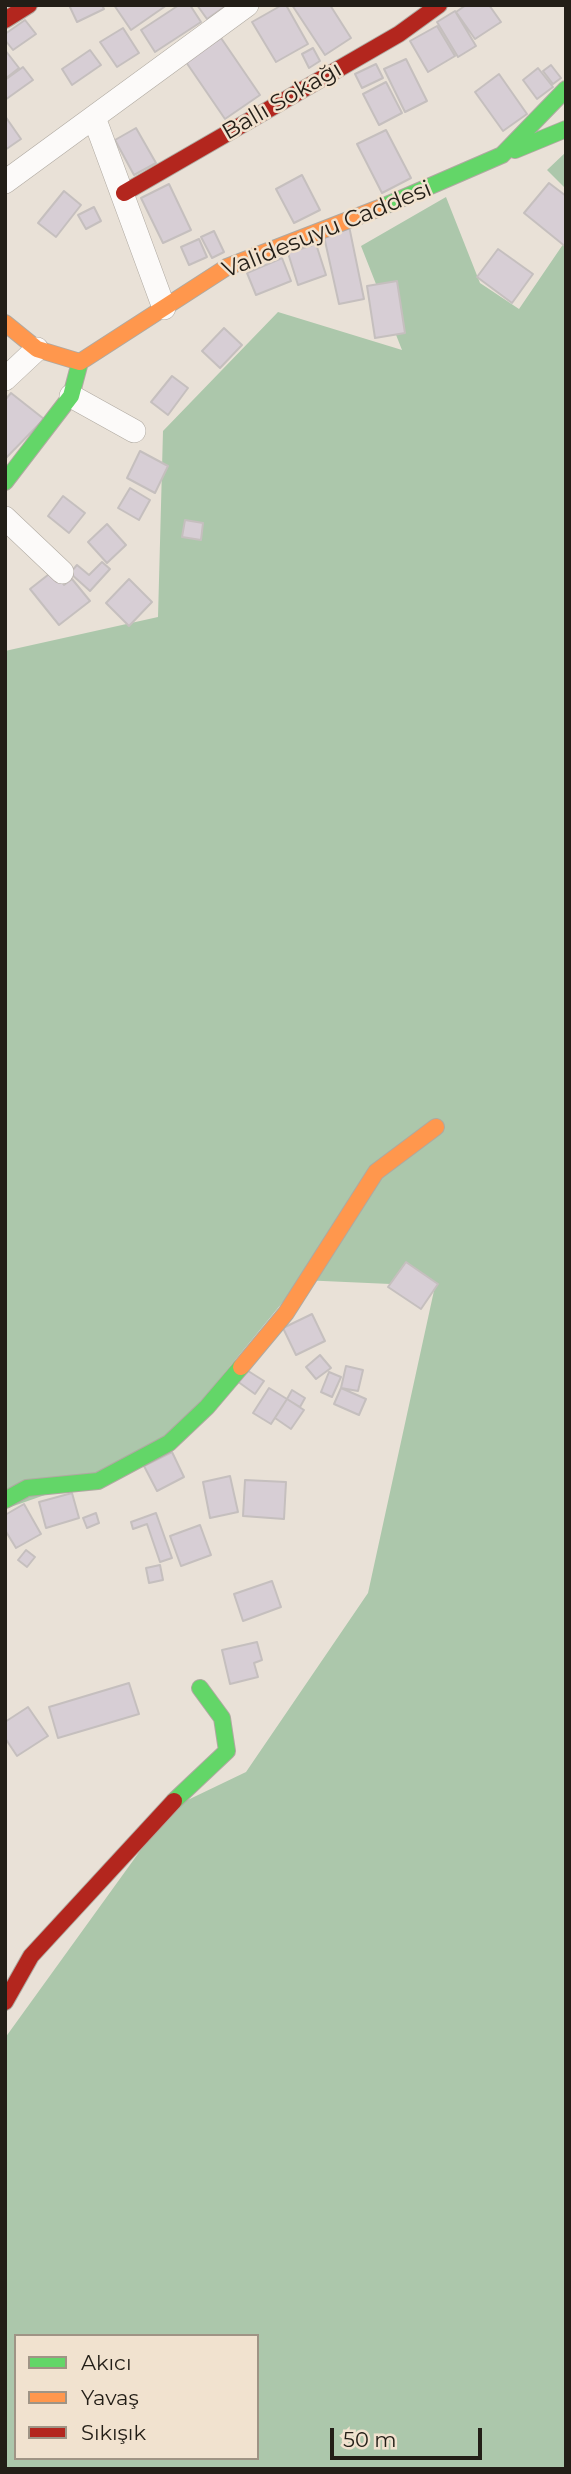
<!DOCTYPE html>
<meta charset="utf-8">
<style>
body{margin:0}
#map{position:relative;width:571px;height:2474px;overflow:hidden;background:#e9e1d7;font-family:Montserrat,sans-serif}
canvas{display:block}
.frame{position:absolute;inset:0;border:7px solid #231e17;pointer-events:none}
.legend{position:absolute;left:14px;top:2334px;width:245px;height:126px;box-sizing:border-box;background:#f1e2cf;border:2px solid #9f9485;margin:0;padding:9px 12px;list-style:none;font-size:21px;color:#231e17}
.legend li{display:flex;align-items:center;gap:14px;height:35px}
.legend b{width:35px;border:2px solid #9f9485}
.scale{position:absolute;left:330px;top:2428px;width:152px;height:32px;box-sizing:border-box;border:4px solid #231e17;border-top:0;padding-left:9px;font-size:21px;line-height:24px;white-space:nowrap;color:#231e17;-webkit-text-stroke:5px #f1e2cf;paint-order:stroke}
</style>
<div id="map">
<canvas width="571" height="2474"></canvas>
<div class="frame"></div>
<ul class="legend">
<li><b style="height:9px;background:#63d668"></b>Akıcı</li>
<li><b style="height:9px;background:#ff974d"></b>Yavaş</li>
<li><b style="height:9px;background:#b3261e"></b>Sıkışık</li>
</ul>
<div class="scale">50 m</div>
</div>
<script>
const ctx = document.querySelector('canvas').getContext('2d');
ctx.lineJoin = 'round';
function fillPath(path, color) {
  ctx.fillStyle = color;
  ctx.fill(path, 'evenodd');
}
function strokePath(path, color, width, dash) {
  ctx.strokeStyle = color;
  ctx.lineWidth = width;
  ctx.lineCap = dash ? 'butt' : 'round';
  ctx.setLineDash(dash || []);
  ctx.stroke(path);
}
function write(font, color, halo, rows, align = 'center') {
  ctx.font = font + ' Montserrat,sans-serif';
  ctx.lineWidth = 5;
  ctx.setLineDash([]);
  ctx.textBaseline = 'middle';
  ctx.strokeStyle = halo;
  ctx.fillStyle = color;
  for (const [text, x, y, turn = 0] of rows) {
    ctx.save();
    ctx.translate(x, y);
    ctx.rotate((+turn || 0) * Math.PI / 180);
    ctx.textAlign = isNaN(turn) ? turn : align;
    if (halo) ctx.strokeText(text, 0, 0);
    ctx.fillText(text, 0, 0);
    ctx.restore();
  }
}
fillPath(new Path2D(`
 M566,152V189L547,170Z
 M446,197L480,283L519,309L566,240V2469H5V2038L171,1808L246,1772L368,1593L435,1286L301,1280L156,1456L5,1509V651L158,617L163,431L278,312L402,350L361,246ZM16,2336H257V2458H16Z`), '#acc7ab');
const building = new Path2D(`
 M69,5H102L104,9L77,22Z
 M114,5H167L131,30Z
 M179,5H190L201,22L155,52L141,30Z
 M197,5H227L207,19Z
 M282,5H286L308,44L276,62L252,22Z
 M292,5H330L351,38L325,55Z
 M466,5H489L501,22L475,39L456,12Z
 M455,11L476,46L458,57L437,22Z
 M25,20L36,34L13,50L5,40V34Z
 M437,26L455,56L428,72L410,41Z
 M123,28L139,53L117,67L100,42Z
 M221,38L260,95L225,119L186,62Z
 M313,48L320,61L309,68L302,54Z
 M5,50L19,68L5,79Z
 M90,50L101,65L72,85L62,69Z
 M406,59L427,101L405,112L384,69Z
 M376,64L383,78L362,88L355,74Z
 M551,65L561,78L553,84L543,71Z
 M23,67L33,80L5,100V80Z
 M538,68L553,87L537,99L523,80Z
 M499,74L527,114L503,131L475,92Z
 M386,82L402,113L379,125L363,94Z
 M5,116L21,139L5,150Z
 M136,128L156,163L134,175L115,140Z
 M386,130L411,178L382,193L357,144Z
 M302,175L320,210L294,223L276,189Z
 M549,183L566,196V247L524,213Z
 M169,184L191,230L163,243L141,198Z
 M64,191L81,205L56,237L38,223Z
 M94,207L101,221L86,229L78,215Z
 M349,226L364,299L339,304L323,232Z
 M214,231L224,252L212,258L201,237Z
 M199,239L207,257L189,265L181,247Z
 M316,244L326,275L298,285L288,253Z
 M498,249L533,274L512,303L477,277Z
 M282,258L291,281L256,295L247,273Z
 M397,281L405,333L375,338L367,286Z
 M224,328L242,345L220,368L202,351Z
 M172,376L188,388L168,415L151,402Z
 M11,393L44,419L5,459V400Z
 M140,451L168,466L155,493L127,478Z
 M130,488L150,500L139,520L118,508Z
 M63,496L85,513L69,533L48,516Z
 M185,520L203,523L201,540L182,537Z
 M107,524L126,545L107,563L88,542Z
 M102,562L110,569L90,591L70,573L77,565L89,575Z
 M53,571L64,585L72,579L90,601L59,625L30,589Z
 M129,579L152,602L129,626L106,603Z
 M406,1262L438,1284L421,1309L388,1287Z
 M312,1314L325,1341L296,1355L283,1328Z
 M320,1355L331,1368L316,1379L306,1367Z
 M346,1366L363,1370L358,1391L341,1388Z
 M245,1369L264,1381L255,1394L237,1381Z
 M329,1372L341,1377L332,1397L321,1392Z
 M269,1388L287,1399L271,1424L253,1413Z
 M341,1388L366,1399L359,1415L334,1404Z
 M292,1390L305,1398L300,1407L287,1399Z
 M287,1399L304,1410L291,1429L275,1418Z
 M172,1452L184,1477L157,1491L144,1466Z
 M230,1476L238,1512L210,1518L203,1482Z
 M245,1480L286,1482L284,1519L243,1516Z
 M72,1493L79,1518L46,1528L39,1502Z
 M24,1504L41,1534L16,1548L5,1530V1515Z
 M96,1513L99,1523L87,1528L83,1518Z
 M156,1513L172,1558L160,1562L147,1524L133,1529L131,1522Z
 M200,1525L211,1555L181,1566L170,1536Z
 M26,1550L35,1557L27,1567L18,1560Z
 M160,1565L163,1580L149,1583L146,1568Z
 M272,1581L281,1607L243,1621L234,1594Z
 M257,1642L262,1660L254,1663L258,1677L230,1684L222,1650Z
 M129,1683L139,1714L58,1738L49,1707Z
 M28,1707L48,1736L17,1756L5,1738V1722Z`);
fillPath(building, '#d7ced5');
strokePath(building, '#c5bfbe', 2);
const street = new Path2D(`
 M95,120L164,308
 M5,182L247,5
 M5,379L37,349
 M71,396L134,431
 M5,518L62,572`);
const fast = new Path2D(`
 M515,150L566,129
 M382,207L502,155L566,89
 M5,482L71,396L80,362
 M5,1500L27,1488L98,1481L169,1443L207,1407L241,1367
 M174,1801L227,1751L222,1718L200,1688`);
const slow = new Path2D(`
 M5,323L37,349L80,362L227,267L382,207
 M241,1367L286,1313L376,1172L436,1127`);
const jam = new Path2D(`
 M5,20L29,5
 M124,193L399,34L439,5
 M5,2002L31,1956L174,1801`);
strokePath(street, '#afa9a1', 24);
strokePath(fast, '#afa9a1', 18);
strokePath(slow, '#afa9a1', 18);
strokePath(jam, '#afa9a1', 18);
strokePath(street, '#fcfaf9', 23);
strokePath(fast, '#63d668', 16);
strokePath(slow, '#ff974d', 16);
strokePath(jam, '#b3261e', 16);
write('23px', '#231e17', '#f1e2cf', [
 ["Ballı Sokağı",282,101,-30],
 ["Validesuyu Caddesi",327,230,-22]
]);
</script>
